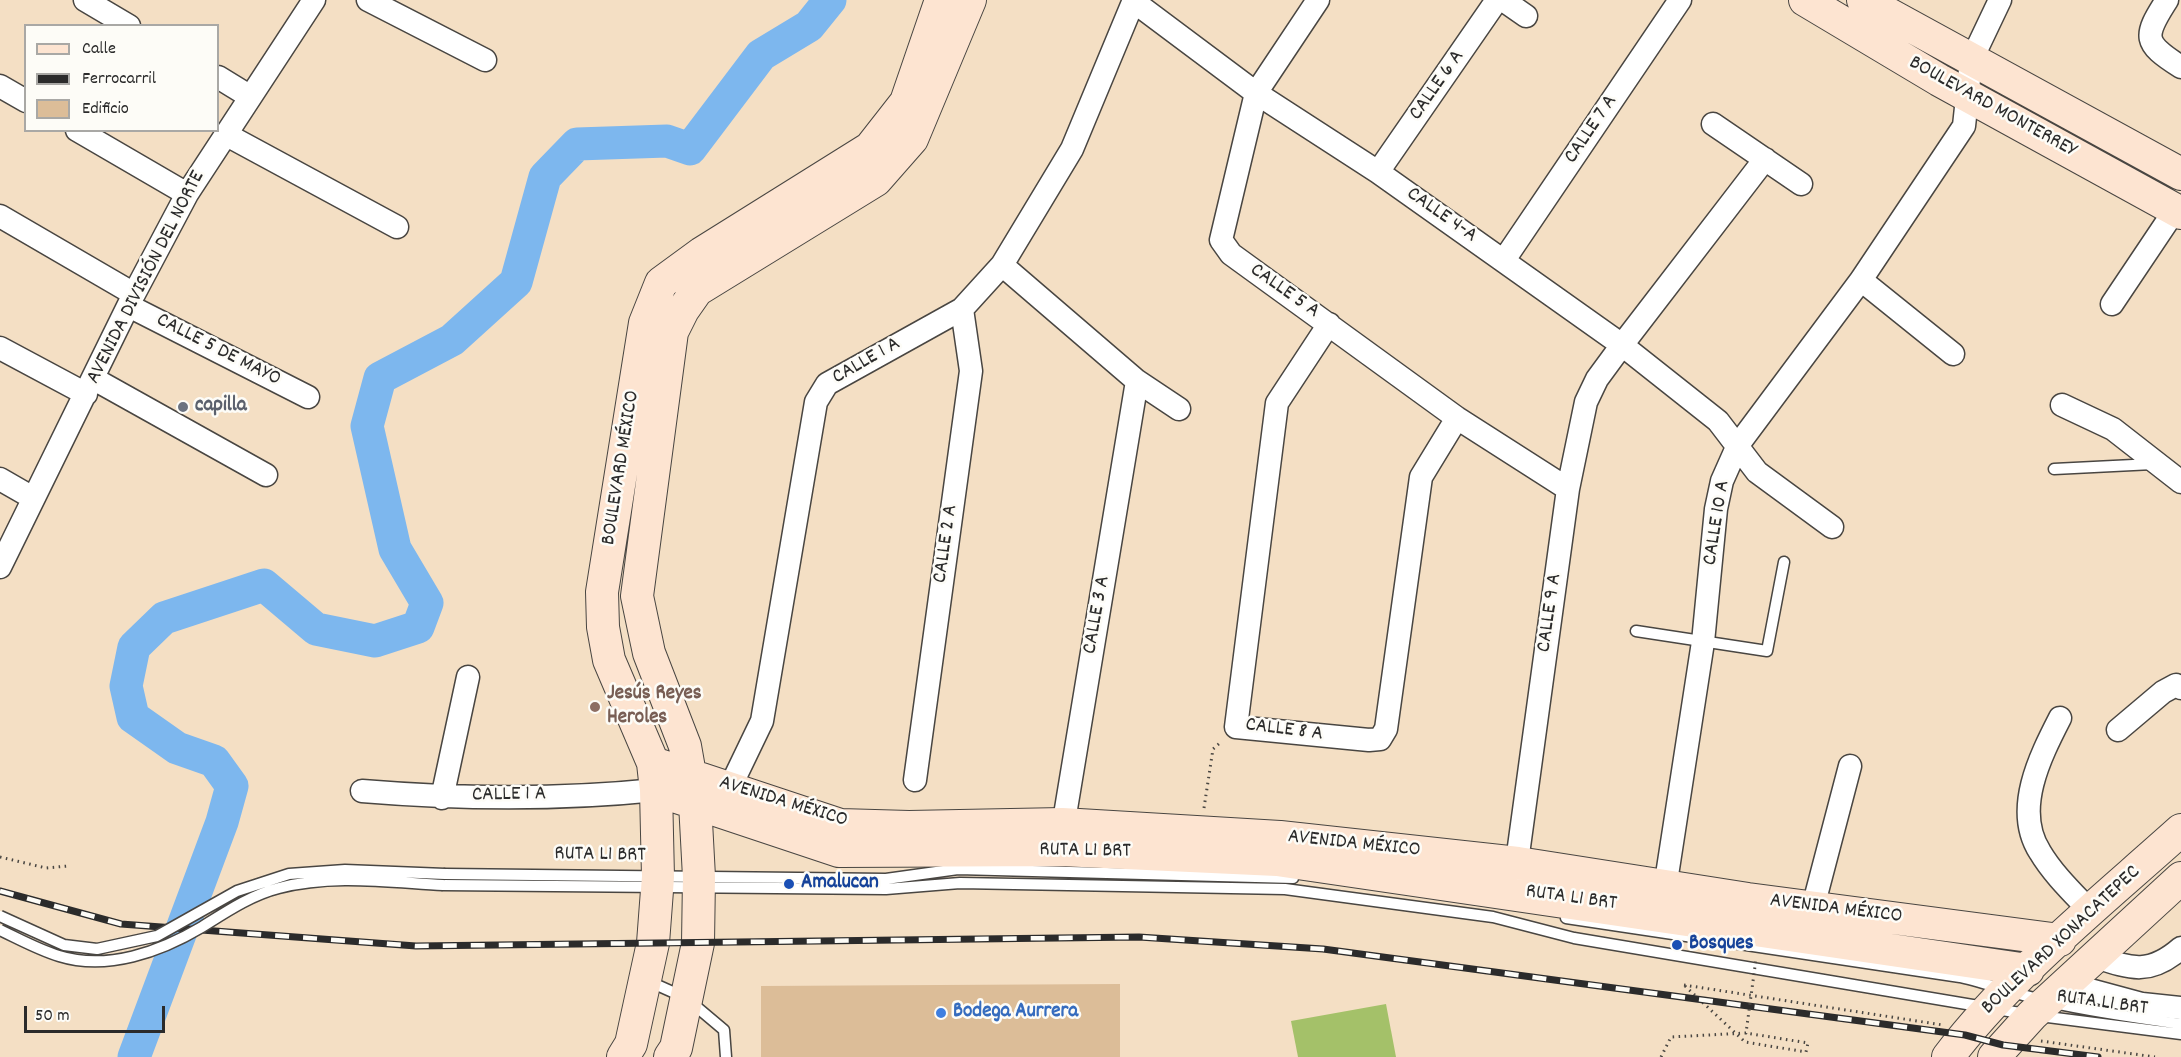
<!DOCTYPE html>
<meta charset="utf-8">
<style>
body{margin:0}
#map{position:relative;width:2181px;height:1057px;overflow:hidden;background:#f4dfc4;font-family:Dekko,sans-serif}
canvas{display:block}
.legend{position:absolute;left:24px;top:24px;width:195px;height:108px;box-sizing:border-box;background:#fdfcf7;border:2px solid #a9a8a5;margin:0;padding:8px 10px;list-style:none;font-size:18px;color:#2b2b2b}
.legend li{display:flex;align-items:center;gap:12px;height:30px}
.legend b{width:30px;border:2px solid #a9a8a5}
.scale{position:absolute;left:24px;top:1006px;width:141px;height:27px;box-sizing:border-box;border:3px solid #2b2b2b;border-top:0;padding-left:8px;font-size:18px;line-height:21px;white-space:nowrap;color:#2b2b2b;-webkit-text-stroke:4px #fdfcf7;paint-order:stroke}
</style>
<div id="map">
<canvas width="2181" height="1057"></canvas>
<ul class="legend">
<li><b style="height:8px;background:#fde4d1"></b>Calle</li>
<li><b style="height:8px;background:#2b2b2b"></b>Ferrocarril</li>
<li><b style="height:16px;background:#dcbd98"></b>Edificio</li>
</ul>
<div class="scale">50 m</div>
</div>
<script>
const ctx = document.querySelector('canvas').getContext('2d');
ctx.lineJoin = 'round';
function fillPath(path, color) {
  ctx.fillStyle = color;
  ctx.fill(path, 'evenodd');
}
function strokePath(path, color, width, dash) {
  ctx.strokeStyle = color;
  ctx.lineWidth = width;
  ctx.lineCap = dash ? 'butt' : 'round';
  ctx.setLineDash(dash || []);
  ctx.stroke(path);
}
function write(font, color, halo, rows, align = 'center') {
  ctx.font = font + ' Dekko,sans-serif';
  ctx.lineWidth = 5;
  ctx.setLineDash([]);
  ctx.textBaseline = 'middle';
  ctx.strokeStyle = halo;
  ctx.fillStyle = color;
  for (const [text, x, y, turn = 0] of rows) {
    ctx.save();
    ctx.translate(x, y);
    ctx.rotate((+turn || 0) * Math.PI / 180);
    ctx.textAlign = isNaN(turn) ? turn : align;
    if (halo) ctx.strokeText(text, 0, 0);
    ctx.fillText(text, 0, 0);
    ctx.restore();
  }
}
fillPath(new Path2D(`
 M1386,1004L1396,1057H1298L1291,1021Z`), '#a4c169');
strokePath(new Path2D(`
 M134,1057L222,822L232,786L214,761L177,748L133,717L126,686L134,647L164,618L264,585L316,629L375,641L418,627L427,603L395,549L367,426L380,378L452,340L516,282L545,177L577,144L667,141L690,149L761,55L809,26L830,0`), '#7db7ee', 33);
fillPath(new Path2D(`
 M1120,984V1057H761V986Z`), '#dcbd98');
const lane = new Path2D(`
 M2054,469L2153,464
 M1636,631L1767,651L1784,562
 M445,874L886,879L958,869L1293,878
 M443,885L886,889L960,883L1285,889L1493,917L1574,938L2032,1015L2181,1034
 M1566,918L1960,977C1990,984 2019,995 2049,1002C2093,1012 2137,1018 2181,1024
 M648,981L686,998L724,1030L726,1057`);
const street = new Path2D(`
 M85,0L129,26
 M368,0L485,60
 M1318,0L1256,93L1221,240L1231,254L1457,418L1568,489
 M1503,0L1526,16
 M2167,0C2143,37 2143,43 2181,67
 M1133,1L1256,93L1378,172L1622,345L1718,421L1757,472L1832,527
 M218,77L249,96
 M0,86L26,101
 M1713,124L1801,184
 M77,130L187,194
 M225,134L397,227
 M1378,172L1497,0
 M0,216L134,294
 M1504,260L1680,0
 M1002,265L1137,381L1179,409
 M1861,280L1953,354
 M2112,304L2175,210
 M129,306L308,397
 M1329,324L1277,403L1236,727L1369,740L1380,739L1386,729L1421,477L1457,418
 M0,348L86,394
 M94,379L266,475
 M2062,405L2113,429L2181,482
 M0,479L33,498
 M0,567L134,294L187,194L314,0
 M2060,718C2040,757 2013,810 2040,852C2053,874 2073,893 2091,912
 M2118,730L2163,692L2176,685L2181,688
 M915,780L971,371L962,309
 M362,791C459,799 559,800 656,790
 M442,798L468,677
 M724,800L762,721L816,402L827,384L962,309L1002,265L1072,149L1134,0
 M1061,839L1137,381
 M1515,876L1568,489L1586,402L1597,379L1622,345L1765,159
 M1663,901L1703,642L1716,509L1722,481L1738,445L1861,280L1964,126L1971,61L2000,0
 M1813,907L1850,766
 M2096,957C2132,969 2150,975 2181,948
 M2068,984L2142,1004L2181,1008`);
const secondary = new Path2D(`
 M1805,0L1939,80L2181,213
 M1863,0L2181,174
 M653,763L840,825L909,827L1062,824L1280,837L1518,863L1748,899L2060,940
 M656,790L839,851L1061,850L1277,860L2028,970
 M623,1057L631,1044L653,943L658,877L656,790L653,763L609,660L603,627L602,592L645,323L661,283L702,253L870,148L906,102L941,0
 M670,1057L676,1048L698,943L699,877L695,803L685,746L649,653L637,596L672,332L683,310L697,290L876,180L912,139L970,0
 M1948,1057C2013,972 2101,902 2181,830
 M1994,1057L2032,1015L2181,878`);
strokePath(lane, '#494642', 13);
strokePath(street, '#494642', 25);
strokePath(secondary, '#494642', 34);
strokePath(new Path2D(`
 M1204,808L1213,749L1222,741
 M0,857L46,868L68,866
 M1684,985L1943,1025
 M1685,986L1745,1042L1806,1052L1808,1043L1746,1033
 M2041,1041L2155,1057`), '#494642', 3, [1.5, 4.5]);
strokePath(lane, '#fff', 10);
strokePath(street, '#fff', 22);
strokePath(secondary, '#fde4d1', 32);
const rail = new Path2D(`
 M0,891L121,924L416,946L1139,937L1323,949L1965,1035L2003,1045L2098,1057`);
strokePath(rail, '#2b2b2b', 7);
strokePath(rail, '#fdfcf7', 4.5, [14]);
const laneBridge = new Path2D(`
 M0,916L64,945L97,949L157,936L237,891L289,874L345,870L445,874
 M0,930C19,939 39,950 59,956C107,971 160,952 202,927C226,912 251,895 279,888C332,874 388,882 443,885`);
strokePath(laneBridge, '#494642', 13, []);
strokePath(new Path2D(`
 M1661,1057L1671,1037L1746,1033L1756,959`), '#494642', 3, [1.5, 4.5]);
strokePath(laneBridge, '#fff', 10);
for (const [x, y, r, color] of [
 [183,407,6,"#6b7280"],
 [595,707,6,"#8d6e63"],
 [789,884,6,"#1a4fb4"],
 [1677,945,6,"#1a4fb4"],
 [941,1013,6,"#3f7fe0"]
]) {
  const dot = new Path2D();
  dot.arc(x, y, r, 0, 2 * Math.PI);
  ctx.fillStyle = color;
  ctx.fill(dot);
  strokePath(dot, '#fdfcf7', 2);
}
write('21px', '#2b2b2b', '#fdfcf7', [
 ["CALLE 6 A",1438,86,-55],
 ["BOULEVARD MONTERREY",1992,108,29],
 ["CALLE 7 A",1592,130,-56],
 ["CALLE 4-A",1441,216,35],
 ["AVENIDA DIVISIÓN DEL NORTE",147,278,-63],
 ["CALLE 5 A",1284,292,35],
 ["CALLE 5 DE MAYO",218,351,27],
 ["CALLE 1 A",867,362,-30],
 ["BOULEVARD MÉXICO",622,468,-81],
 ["CALLE 10 A",1718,523,-81],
 ["CALLE 2 A",947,544,-82],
 ["CALLE 9 A",1551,613,-82],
 ["CALLE 3 A",1098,615,-80],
 ["CALLE 8 A",1284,731,7],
 ["CALLE 1 A",509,796,-1],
 ["AVENIDA MÉXICO",783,803,17],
 ["AVENIDA MÉXICO",1354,845,6],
 ["RUTA L1 BRT",1085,852,1],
 ["RUTA L1 BRT",600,856,1],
 ["RUTA L1 BRT",1571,899,8],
 ["AVENIDA MÉXICO",1836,910,7],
 ["BOULEVARD XONACATEPEC",2062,941,-43],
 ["RUTA L1 BRT",2102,1004,8]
]);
write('bold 21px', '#5b616d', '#fdfcf7', [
 ["capilla",195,407]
], 'left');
write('bold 21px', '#785e54', '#fdfcf7', [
 ["Jesús Reyes",607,695],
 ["Heroles",607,719]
], 'left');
write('bold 21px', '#164399', '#fdfcf7', [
 ["Amalucan",801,884],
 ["Bosques",1689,945]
], 'left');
write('bold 21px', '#366cbe', '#fdfcf7', [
 ["Bodega Aurrera",953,1013]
], 'left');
</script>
